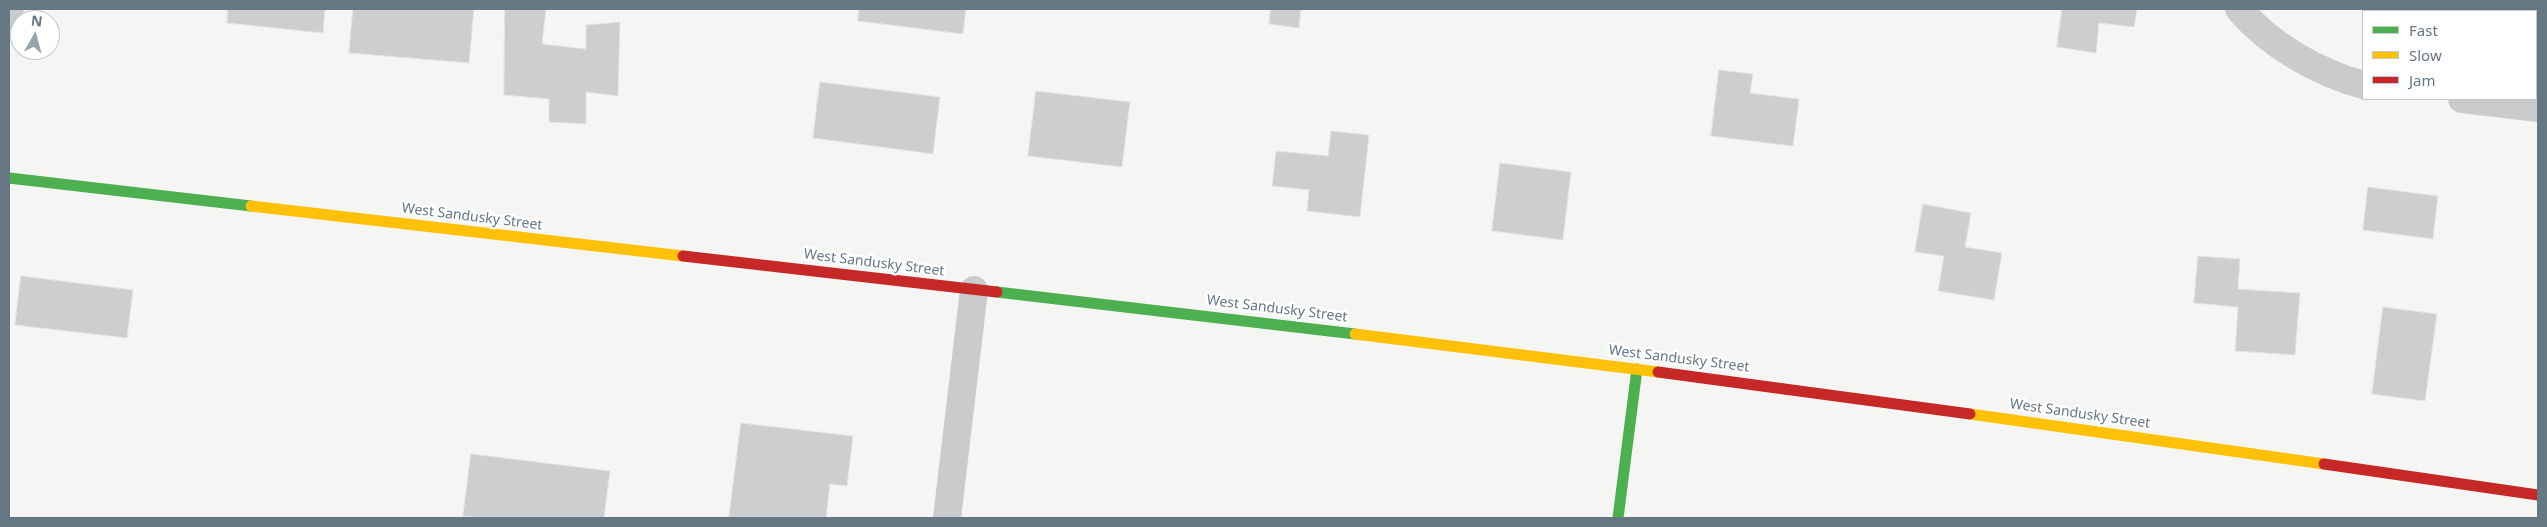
<!DOCTYPE html>
<style>
body{margin:0}
#map{position:relative;width:2547px;height:527px;overflow:hidden;background:#f5f5f4;font-family:"Noto Sans",sans-serif}
canvas{display:block}
.frame{position:absolute;inset:0;border:10px solid #667784;pointer-events:none}
.legend{position:absolute;left:2362px;top:10px;width:175px;height:90px;box-sizing:border-box;background:#fff;border:1px solid #c2c9ce;margin:0;padding:6px 9px;list-style:none;font-size:15px;color:#667784}
.legend li{display:flex;align-items:center;gap:10px;height:25px}
.legend b{width:25px;border:1px solid #c2c9ce}
.north{position:absolute;left:10px;top:10px;width:50px;height:50px;box-sizing:border-box;background:#fff;border:1px solid #c2c9ce;border-radius:50%;rotate:7deg;font-size:14px;font-weight:700;line-height:20px;text-align:center;color:#667784}
.north::after{content:'';display:block;margin:auto;width:18px;height:22px;background:#98a3ab;clip-path:polygon(50% 0,100% 100%,50% 72%,0 100%)}
</style>
<div id="map">
<canvas width="2547" height="527"></canvas>
<div class="frame"></div>
<ul class="legend">
<li><b style="height:6px;background:#4caf50"></b>Fast</li>
<li><b style="height:6px;background:#ffc107"></b>Slow</li>
<li><b style="height:6px;background:#c62828"></b>Jam</li>
</ul>
<div class="north">N</div>
</div>
<script>
const ctx = document.querySelector('canvas').getContext('2d');
ctx.lineJoin = 'round';
function fillPath(path, color) {
  ctx.fillStyle = color;
  ctx.fill(path, 'evenodd');
}
function strokePath(path, color, width, dash) {
  ctx.strokeStyle = color;
  ctx.lineWidth = width;
  ctx.lineCap = dash ? 'butt' : 'round';
  ctx.setLineDash(dash || []);
  ctx.stroke(path);
}
function write(font, color, halo, rows, align = 'center') {
  ctx.font = font + ' "Noto Sans",sans-serif';
  ctx.lineWidth = 5;
  ctx.setLineDash([]);
  ctx.textBaseline = 'middle';
  ctx.strokeStyle = halo;
  ctx.fillStyle = color;
  for (const [text, x, y, turn = 0] of rows) {
    ctx.save();
    ctx.translate(x, y);
    ctx.rotate((+turn || 0) * Math.PI / 180);
    ctx.textAlign = isNaN(turn) ? turn : align;
    if (halo) ctx.strokeText(text, 0, 0);
    ctx.fillText(text, 0, 0);
    ctx.restore();
  }
}
const building = new Path2D(`
 M228,9H325L323,33L227,23Z
 M353,9H474L469,63L349,53Z
 M505,9H546L542,44L586,49V25L620,22L618,96L586,92V124L549,122V99L504,95Z
 M859,9H966L963,34L858,21Z
 M1271,9H1301L1299,28L1269,24Z
 M2062,9H2137L2134,27L2099,23L2096,53L2057,47Z
 M1719,70L1753,74L1750,93L1799,99L1793,146L1711,136Z
 M820,82L940,97L933,154L813,138Z
 M1036,91L1130,102L1122,167L1028,156Z
 M1331,131L1369,135L1360,217L1307,211L1309,190L1272,186L1276,151L1328,156Z
 M1500,163L1571,172L1563,240L1492,231Z
 M2368,187L2438,196L2433,239L2363,230Z
 M1923,204L1971,213L1965,247L2002,253L1994,300L1938,291L1944,256L1915,252Z
 M2198,256L2240,259L2238,289L2300,293L2295,355L2235,351L2238,307L2194,303Z
 M21,276L133,290L127,338L15,325Z
 M2383,307L2437,314L2425,401L2372,394Z
 M741,423L853,436L847,486L830,484L826,518H729Z
 M471,454L610,471L604,518H484L463,516Z`);
fillPath(building, '#cccecf');
strokePath(building, '#e4e4e4', 1);
strokePath(new Path2D(`
 M2239,9C2271,46 2317,72 2363,85
 M9,16L10,9
 M2462,99L2538,108
 M947,518L974,290`), '#cacbcc', 28);
strokePath(new Path2D(`
 M9,178L251,206
 M997,292L1355,334
 M1618,518L1637,369`), '#4caf50', 11);
strokePath(new Path2D(`
 M251,206L683,256
 M1355,334L1658,372
 M1970,414L2324,464`), '#ffc107', 11);
strokePath(new Path2D(`
 M683,256L997,292
 M1658,372L1970,414
 M2324,464L2538,495`), '#c62828', 11);
write('14px', '#667784', '#fff', [
 ["West Sandusky Street",472,217,7],
 ["West Sandusky Street",874,263,7],
 ["West Sandusky Street",1277,309,7],
 ["West Sandusky Street",1679,359,7],
 ["West Sandusky Street",2080,414,8]
]);
</script>
